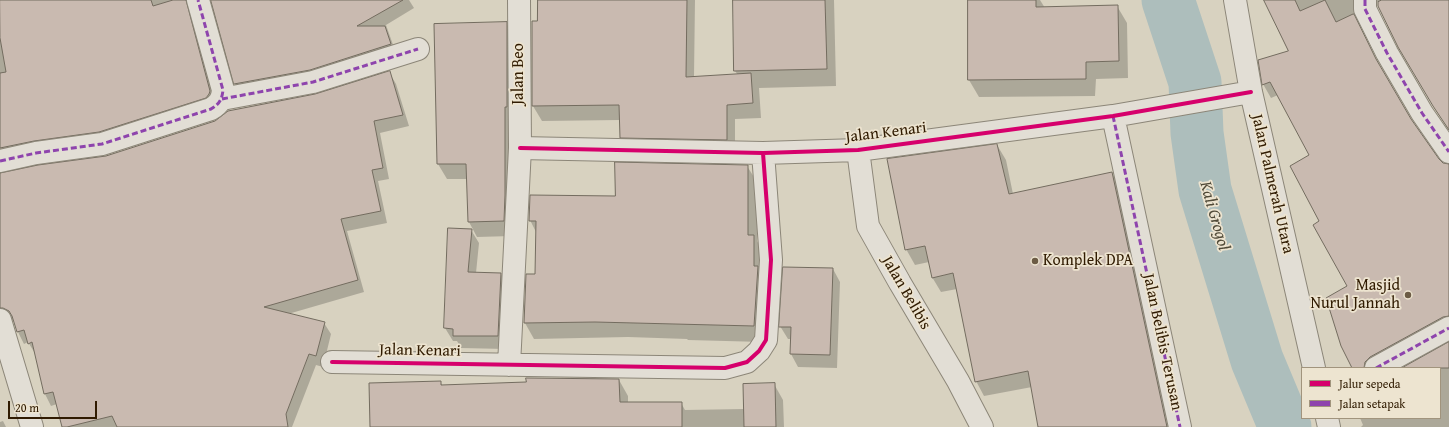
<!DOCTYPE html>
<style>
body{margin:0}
#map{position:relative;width:1449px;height:427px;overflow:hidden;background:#d8d2c0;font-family:"Gentium Book Plus",serif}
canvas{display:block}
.legend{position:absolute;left:1301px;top:367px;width:140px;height:52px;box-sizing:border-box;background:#ede4d0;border:1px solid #a1947d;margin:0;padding:5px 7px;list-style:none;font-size:12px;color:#301b01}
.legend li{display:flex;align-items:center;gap:8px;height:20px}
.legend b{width:20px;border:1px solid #a1947d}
.scale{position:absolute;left:8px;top:401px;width:89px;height:18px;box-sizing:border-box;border:2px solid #301b01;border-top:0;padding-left:5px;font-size:12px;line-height:14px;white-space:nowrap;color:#301b01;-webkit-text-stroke:3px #ede4d0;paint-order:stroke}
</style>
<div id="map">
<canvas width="1449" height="427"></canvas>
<ul class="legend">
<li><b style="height:5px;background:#d6006c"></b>Jalur sepeda</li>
<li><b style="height:5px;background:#8e44ad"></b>Jalan setapak</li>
</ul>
<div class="scale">20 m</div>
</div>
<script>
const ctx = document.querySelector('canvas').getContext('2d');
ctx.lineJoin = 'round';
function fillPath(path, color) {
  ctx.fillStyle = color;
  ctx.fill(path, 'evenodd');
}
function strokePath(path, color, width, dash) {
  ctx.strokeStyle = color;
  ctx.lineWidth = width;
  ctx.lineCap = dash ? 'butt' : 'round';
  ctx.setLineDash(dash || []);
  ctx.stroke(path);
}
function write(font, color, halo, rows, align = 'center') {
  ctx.font = font + ' "Gentium Book Plus",serif';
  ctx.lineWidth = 3.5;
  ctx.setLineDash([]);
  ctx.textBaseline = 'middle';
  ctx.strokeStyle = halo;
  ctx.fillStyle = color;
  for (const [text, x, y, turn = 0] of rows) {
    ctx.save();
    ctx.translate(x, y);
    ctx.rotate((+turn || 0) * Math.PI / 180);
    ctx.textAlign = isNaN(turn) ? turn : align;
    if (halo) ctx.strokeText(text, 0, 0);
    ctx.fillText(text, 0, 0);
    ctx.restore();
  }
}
fillPath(new Path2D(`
 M0,0H200L216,103L0,162Z
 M210,0H409L414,8L386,25L397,56L242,95L235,84L212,1Z
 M539,0H695L694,77L738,75L735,71L734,0H834L836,86L759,88L761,118L735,119V154L629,152L621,137L620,120L542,121L533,106V22H538Z
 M969,0H1040L1045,8L1117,6L1127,23L1128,78L1096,79L1095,96L979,97L969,80Z
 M1265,0H1449V131L1399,47L1378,6V2L1373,1L1360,14L1361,29L1383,73L1410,120L1438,160L1443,164L1449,165V331L1382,368H1353L1349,286L1320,222L1310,156L1278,95L1271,98L1263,84L1290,52Z
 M506,23L515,38L512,236L477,237L469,222L467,179H447L438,164Z
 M389,72L396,84L409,126L380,133L389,179L378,181L387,223L347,231L364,292L288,314L324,323L331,334L323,367L316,365L292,427H63L57,404L51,406L45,394L36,355L28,342L24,344L18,332L15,322L10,319L0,322V174L106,157Z
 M997,145L1006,160L1013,194L1112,173L1121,188L1173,427H1039L1032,387L984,396L976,381L957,289L941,292L932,277L929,262L915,265L906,249Z
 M747,166L757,182V241L763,252V342L688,340L687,339L628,337L534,339L525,323L536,275V232L530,220L616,197Z
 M471,230L479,243L476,273L501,274L508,287L505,349L461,348L457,341H453L445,328Z
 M833,269L840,282L837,368L798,367L791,354V339H788L780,326Z
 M1449,343V427H1361L1363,425L1360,418H1440V368H1404Z
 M619,380L628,396V403H681L685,410L744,409L774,384L783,400L784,427H371L440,382L443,386Z
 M3,421L6,427H0V422Z`), '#0003');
strokePath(new Path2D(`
 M1168,0L1195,82L1197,133L1205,190L1257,360L1285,427`), '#adbebc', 53);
const building = new Path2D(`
 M0,0H151L153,6L173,0H186L210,91L209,94L206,98L99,132L34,141L0,148V73L6,72L0,38Z
 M211,0H403L357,26H385L391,44L310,70L234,84Z
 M538,0H687L686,77L751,73L753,103L727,105V140L620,138L619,105L532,106V21H537Z
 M733,0H825L827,69L734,71Z
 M968,0H1036V7L1118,5L1119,61L1086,62V79L968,80Z
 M1264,0H1295L1300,11L1325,0L1336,22L1353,14H1354L1376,59L1411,119L1439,159L1443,163L1449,164V316L1443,317L1370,357L1365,362L1364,368H1352L1341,346L1326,298L1347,286L1313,225L1319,221L1290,166L1309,155L1270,82L1262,85L1258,60L1288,51Z
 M1382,0H1449V130L1433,106L1398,47L1378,6V2Z
 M507,22V107H505V195L504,221L468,222L466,164H437L434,24Z
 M390,71L403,115L374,121L383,168L372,170L381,211L341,219L358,280L264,307L325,322L316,356L309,354L286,414L288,427H117L112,416L67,427H62L53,392L44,394L32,342L28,344L24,330L17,332L12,316L9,311L3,308H0V173L38,165L106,156L215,121L228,111L315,94Z
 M997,144L1009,194L1112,172L1167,427H1038L1028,371L975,382L953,273L932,278L925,246L905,250L887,159Z
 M615,162L748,165V235H754V266H758L754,326L595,322L524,323L526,274H535L536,221H529L530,195L615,196Z
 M448,228L472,229L468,272L501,273L498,336H453V329L444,328Z
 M783,267L833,268L830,355L790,354L791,327H779Z
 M1449,342V368H1402Z
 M526,378L619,379L620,402H682V427H370L369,383L441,381V385L526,382Z
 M775,383L776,427H744L743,384Z`);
fillPath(building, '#c9bab0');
strokePath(building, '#736c5f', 1);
const minor = new Path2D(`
 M1235,0L1251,92L1314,368
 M1365,0V9L1387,53L1422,113L1449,152
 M222,99L313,82L418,49
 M1113,116L1180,427
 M520,148L763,153L858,150L1113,116L1251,92
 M858,150L868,226L900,283L958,381L982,427
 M0,161L36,153L102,144L211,109C219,104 222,100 223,90L198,0
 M0,320L32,427
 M332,362L725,368L747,362L759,351L766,340L771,260L763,153
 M509,365L520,148L519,0
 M1376,368L1449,328
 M1327,418L1329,427`);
strokePath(minor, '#8c8678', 24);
strokePath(minor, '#e2ded5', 22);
strokePath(new Path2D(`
 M1365,0V9L1387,53L1422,113L1449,152
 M222,99L313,82L418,49
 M1113,116L1180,427
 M0,161L36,153L102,144L211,109C219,104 222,100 223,90L198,0
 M1376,368L1449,328`), '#8e44ad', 3, [6, 3]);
strokePath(new Path2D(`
 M520,148L763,153L858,150L1113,116L1251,92
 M332,362L725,368L747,362L759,351L766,340L771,260L763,153`), '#d6006c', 4);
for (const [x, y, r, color] of [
 [1035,261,4,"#6b5b44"],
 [1408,295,4,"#6b5b44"]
]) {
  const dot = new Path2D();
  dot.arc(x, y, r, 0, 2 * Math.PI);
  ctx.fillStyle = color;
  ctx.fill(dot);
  strokePath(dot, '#ede4d0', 1.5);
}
write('16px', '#301b01', '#ede4d0', [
 ["Jalan Beo",519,74,-90],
 ["Jalan Kenari",886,133,-7],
 ["Jalan Palmerah Utara",1272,184,77],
 ["Jalan Belibis",906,293,60],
 ["Jalan Belibis Terusan",1162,342,78],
 ["Jalan Kenari",420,351,1]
]);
write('16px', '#301b01', '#ede4d0', [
 ["Komplek DPA",1043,261],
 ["Masjid",1400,286,"right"],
 ["Nurul Jannah",1400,304,"right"]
], 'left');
write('italic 17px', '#504a38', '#ede4d0', [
 ["Kali Grogol",1214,216,74]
]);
</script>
